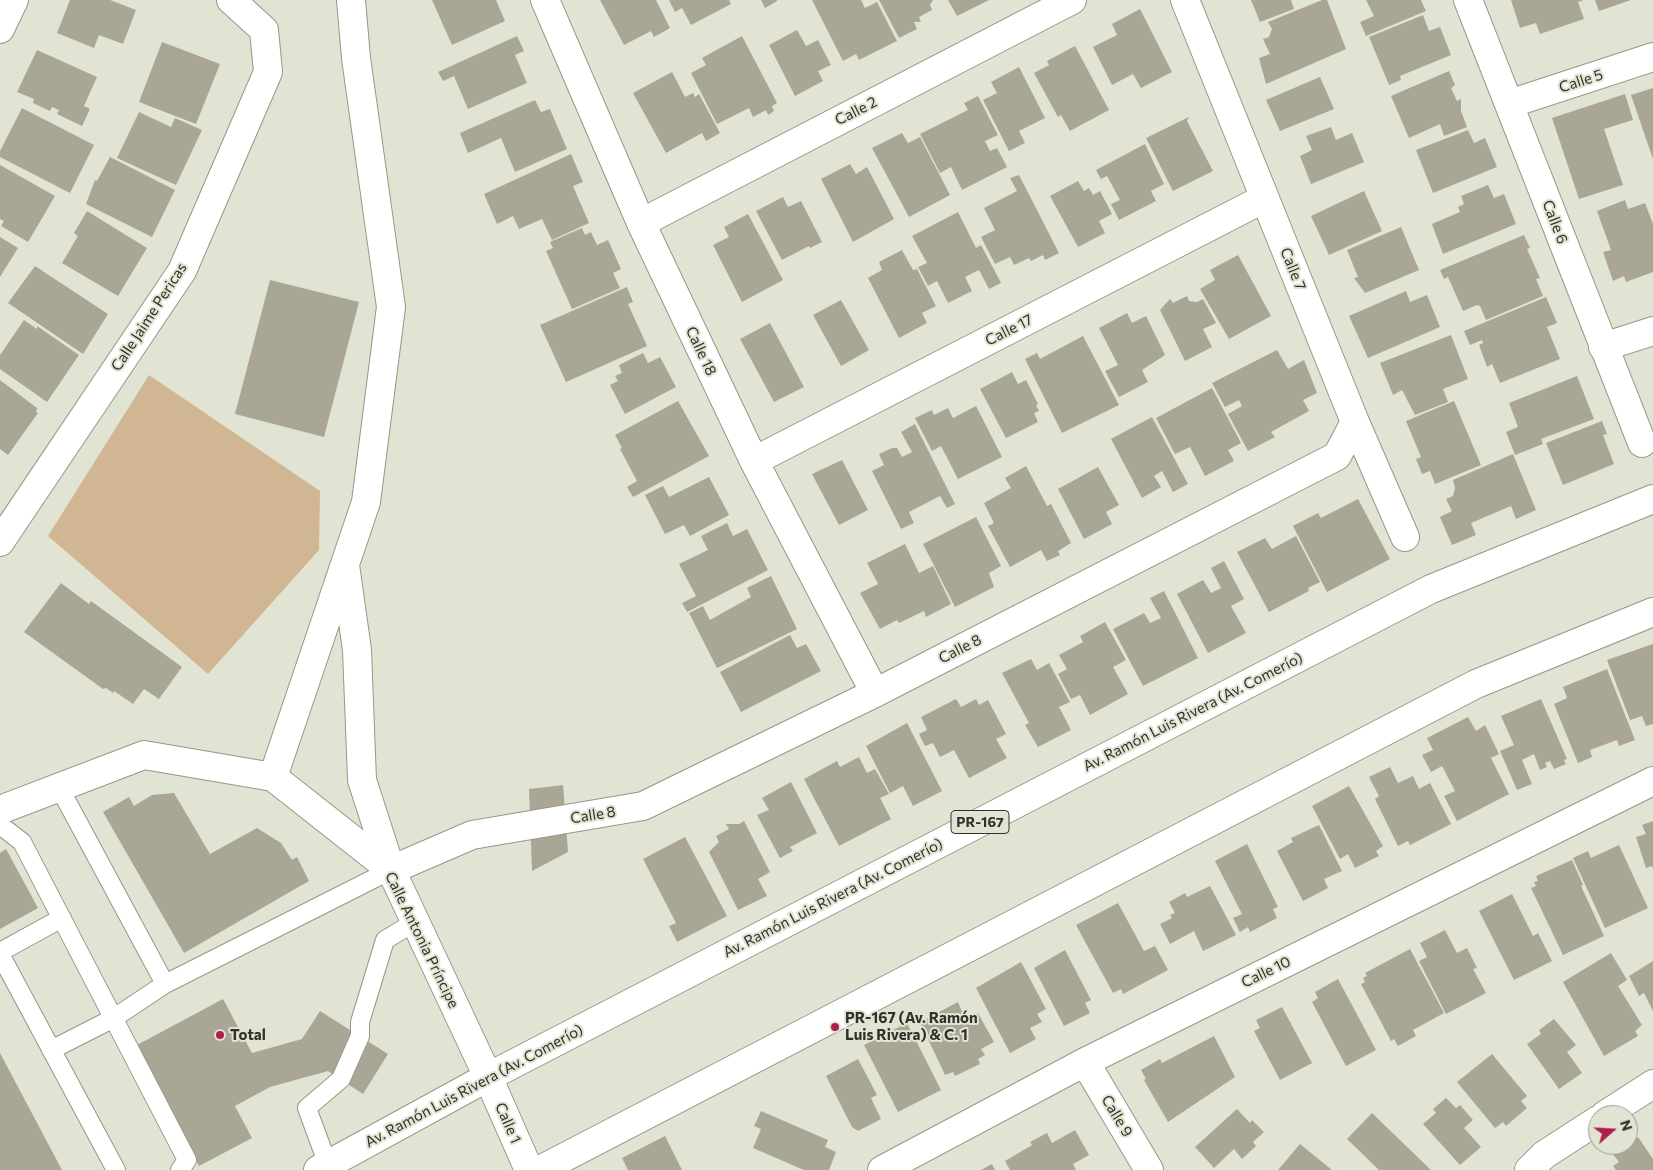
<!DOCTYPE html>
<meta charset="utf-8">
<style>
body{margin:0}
#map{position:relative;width:1653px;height:1170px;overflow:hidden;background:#e1e4d3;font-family:Commissioner,sans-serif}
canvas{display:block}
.north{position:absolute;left:1588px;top:1105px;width:50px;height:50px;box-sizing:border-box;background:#e1e4d3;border:1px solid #9a9c8f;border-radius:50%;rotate:71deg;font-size:14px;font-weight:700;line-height:20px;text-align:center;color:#30312a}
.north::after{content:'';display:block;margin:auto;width:18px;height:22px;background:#af1d4c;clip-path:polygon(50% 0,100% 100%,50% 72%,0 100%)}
</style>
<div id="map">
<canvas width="1653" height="1170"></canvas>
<div class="north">N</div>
</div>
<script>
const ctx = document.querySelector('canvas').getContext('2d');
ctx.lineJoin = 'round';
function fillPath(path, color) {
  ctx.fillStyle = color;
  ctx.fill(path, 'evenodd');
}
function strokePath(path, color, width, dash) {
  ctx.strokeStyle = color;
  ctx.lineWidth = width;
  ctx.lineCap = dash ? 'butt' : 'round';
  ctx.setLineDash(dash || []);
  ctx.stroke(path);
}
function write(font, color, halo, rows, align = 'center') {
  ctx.font = font + ' Commissioner,sans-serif';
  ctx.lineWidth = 4;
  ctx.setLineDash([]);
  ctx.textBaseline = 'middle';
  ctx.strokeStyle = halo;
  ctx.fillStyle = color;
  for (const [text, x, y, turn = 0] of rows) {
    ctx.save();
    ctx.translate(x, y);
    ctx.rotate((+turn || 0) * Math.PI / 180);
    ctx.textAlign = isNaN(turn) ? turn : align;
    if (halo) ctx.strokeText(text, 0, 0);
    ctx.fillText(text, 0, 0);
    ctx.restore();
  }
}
fillPath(new Path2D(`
 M149,375L320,491L319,550L208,674L48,536Z`), '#d1b694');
fillPath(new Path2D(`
 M70,0H110L136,10L123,44L99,35L94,48L57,33Z
 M432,0H496L505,21L452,45Z
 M600,0H656L670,28L654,37L651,31L624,45Z
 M669,0H729L731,4L691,25L682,8L675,12Z
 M761,0H777V1L765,8Z
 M812,0H861L865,8L877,2L897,41L859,60L856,54L843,61Z
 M879,0H933L930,5L932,10L919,17L921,22H914L917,29L899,38Z
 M948,0H989L957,16Z
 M1251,0H1291L1294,9L1260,22Z
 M1322,0H1327L1346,49L1266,84L1259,58L1270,54L1263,39L1269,37L1272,29L1268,22Z
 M1366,0H1421L1426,11L1366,36L1360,22L1374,16Z
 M1511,0H1584L1578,2L1584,19L1540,34L1536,23L1520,28Z
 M1595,0H1631L1599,11Z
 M1140,9L1172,72L1141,88L1133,74L1112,85L1093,47L1117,35L1112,24Z
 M1423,15L1429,31L1440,27L1451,55L1400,76L1401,80L1389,85L1369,37Z
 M797,30L806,46L818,40L831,65L818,71L823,81L795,96L769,45Z
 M517,36L524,51L515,55L527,83L468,109L454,76L443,81L438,72Z
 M742,36L777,103L772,106L774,111L768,115L766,110L753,117L749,108L717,124L691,73L706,65L702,58Z
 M162,42L220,64L196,124L139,102Z
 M1075,46L1109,110L1070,131L1061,115L1058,117L1034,73L1049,65L1047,61Z
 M37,50L97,77L84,106L90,109L82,126L57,114L59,110L52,107L50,111L33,103L34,99L17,92Z
 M1019,67L1045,118L1019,131L1025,143L1009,151L983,100L997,93L991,82Z
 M1449,71L1455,85L1451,88L1457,101L1461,99V111L1467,127L1444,136L1440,124L1409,138L1391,96Z
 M672,72L685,97L693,93L695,97L699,94L720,133L706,141L702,133L666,153L633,93Z
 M1320,77L1334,109L1280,131L1266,100Z
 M1653,88V159L1631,95Z
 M1625,94L1633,120L1604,129L1623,185L1579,199L1552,118Z
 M978,96L998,135L985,141L990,151L997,148L1007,167L962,190L951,167L940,173L920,134L968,110L964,103Z
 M535,100L541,112L550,109L567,149L515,172L501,138L468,153L460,133Z
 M22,108L94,145L70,193L0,157V151Z
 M139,112L171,127L175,118L202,130L176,185L117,158Z
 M1189,117L1187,121L1213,171L1173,191L1146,138Z
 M1331,127L1336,140L1352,133L1364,162L1311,184L1300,156L1312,150L1306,136Z
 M1468,130L1474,143L1485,138L1497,167L1433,193L1416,150Z
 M902,133L908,143L920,137L950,195L909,217L872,148Z
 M1145,144L1164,184L1151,191L1156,201L1119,220L1111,204L1120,200L1107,176L1101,179L1096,170Z
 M571,154L583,182L573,186L589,223L552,240L542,219L519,229L513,216L497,224L484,194Z
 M110,157L175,190L152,237L86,204L95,180L97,181Z
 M850,164L856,174L867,167L894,219L853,242L821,179Z
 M0,165L55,196L28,242L1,226L4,221L0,219Z
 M1019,175L1059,253L1045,260L1043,255L1031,261L1029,258L1014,265L1010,257L995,264L981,237L995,230L984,208L1017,191L1010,178Z
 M1078,181L1084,191L1089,188L1093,195L1100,191L1112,214L1099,221L1105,233L1078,247L1050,196Z
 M1488,185L1494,198L1504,194L1516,224L1443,254L1432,224L1460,212L1458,207L1464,204L1461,196Z
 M1364,191L1382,231L1329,255L1311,216Z
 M783,197L788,207L801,201L822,242L810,248L809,246L782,260L756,211Z
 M1625,200L1628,209L1645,203L1653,224V272L1626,282L1624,276L1613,281L1603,252L1611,250L1597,211Z
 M87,211L147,248L118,296L62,263L78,236L74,233Z
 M958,212L976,248L981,245L1001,283L989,289L979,270L965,277L972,291L948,303L937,281L928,286L918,267L927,263L912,236Z
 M748,214L783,280L742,302L713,245L729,237L724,227Z
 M1401,227L1419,270L1365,293L1354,278L1358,277L1347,250Z
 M582,228L585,235L591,232L597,245L608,240L621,269L613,273L620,288L572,309L546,251L553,248L550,242Z
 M1524,235L1530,248L1527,249L1540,278L1536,279L1543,296L1486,320L1480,306L1477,305L1463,311L1448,277L1444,279L1440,270Z
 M0,237L18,248L0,277Z
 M902,250L913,270L917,269L936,306L922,313L927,323L899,338L868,278L882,270L879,262Z
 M1238,255L1271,316L1229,339L1200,289L1215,280L1210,270Z
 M35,266L108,314L83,354L8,303Z
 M270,280L359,302L324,437L235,414Z
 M627,287L633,302L628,304L647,346L566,382L540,325Z
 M1406,291L1410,302L1427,295L1440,327L1368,358L1349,316Z
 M1187,296L1189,301L1197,302L1203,299L1216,323L1203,329L1212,347L1185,361L1160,310L1170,299L1173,303Z
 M1546,297L1557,323L1547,327L1560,359L1500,383L1492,364L1487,367L1479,345L1483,343L1482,340L1470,345L1464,331Z
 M841,300L869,350L841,366L813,315Z
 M1127,313L1132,323L1146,316L1165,355L1142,370L1148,382L1119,397L1105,371L1118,365L1099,328Z
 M24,320L37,329V326L79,355L47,402L0,369V355Z
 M770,323L804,387L774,402L740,339Z
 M1451,335L1468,379L1443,389L1448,402L1415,415L1402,390L1393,395L1380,363Z
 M1083,336L1119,405L1062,433L1025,359L1037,353L1040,359Z
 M1277,350L1288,369L1304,360L1317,393L1303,400L1309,411L1271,432L1275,437L1248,451L1228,414L1242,406L1239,400L1225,407L1212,383Z
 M643,353L648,363L660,357L676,387L625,414L610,385L618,381L615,376L622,373L619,365Z
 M1012,372L1018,384L1026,380L1038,404L1036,405L1039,411L1034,413L1038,422L1006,438L980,389Z
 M1577,376L1594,419L1541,439L1543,444L1515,455L1506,432L1518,427L1509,403Z
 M0,380L37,408L36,412L38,413L8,455L0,449Z
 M1212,388L1241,443L1228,450L1234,461L1205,476L1190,447L1175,454L1156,418Z
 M678,401L709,456L633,497L627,487L637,481L620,449L622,448L615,435Z
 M1454,401L1481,465L1435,484L1430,471L1422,474L1416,459L1421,457L1406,421Z
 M976,406L1002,457L958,479L941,446L932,451L915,418L932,410L934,415L948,408L953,418Z
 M1152,417L1188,484L1173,492L1162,471L1154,476L1161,487L1142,498L1111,439Z
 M1602,421L1607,434L1603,435L1614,464L1563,485L1546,443Z
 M915,424L955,504L947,508L940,496L909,512L914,523L901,529L872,471L884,465L879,454L892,448H897L902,457L912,452L901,432Z
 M1513,454L1536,510L1516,519L1511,506L1471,523L1476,535L1452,545L1440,517L1452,511L1446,499L1453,496L1455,488L1453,480Z
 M842,460L868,510L839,525L812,474Z
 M1026,466L1047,506L1051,504L1071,543L1058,551L1060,555L1047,561L1041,550L1010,567L988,526L994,523L984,503L1011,488L1005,478Z
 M1098,467L1119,505L1106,512L1112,524L1084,539L1058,489Z
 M709,477L729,515L690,536L684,525L665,534L645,495L663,486L669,497Z
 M1358,499L1390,559L1327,592L1293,526L1318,513L1321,518Z
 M976,517L1001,566L989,573L994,587L955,607L923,544Z
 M727,523L733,536L747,529L768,570L687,612L682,603L696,596L679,564L708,550L701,536Z
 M1296,536L1320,582L1308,588L1309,591L1269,612L1237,552L1265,538L1272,549Z
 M905,544L919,573L933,566L951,604L926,617L924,611L899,623L897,620L880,629L860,593L878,584L867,563Z
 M1224,561L1244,599L1231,606L1246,633L1208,653L1177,594L1203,580L1211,593L1221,588L1211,568Z
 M771,576L797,629L717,668L689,613L703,606L710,620L751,597L747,588Z
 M61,583L89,604L91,601L182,667L159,699L144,689L133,704L114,691L113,693L106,688L103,689L24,632Z
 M1164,591L1198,658L1143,686L1113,629L1144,613L1150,623L1161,618L1150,598Z
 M1105,622L1126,660L1113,667L1128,694L1090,715L1080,695L1071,699L1058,674L1067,669L1059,655L1083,642L1080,636Z
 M790,635L797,648L806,644L821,671L741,712L720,672Z
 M1653,644V724L1646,726L1642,716L1630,720L1607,660Z
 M1031,659L1037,670L1049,663L1070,702L1059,707L1071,730L1038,747L1025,725L1029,723L1002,673Z
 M1607,669L1635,740L1619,746L1617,740L1590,750L1592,757L1578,763L1554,704L1567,698L1563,687Z
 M956,699L961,707L976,699L979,705L988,700L1006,734L996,739L1007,758L969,778L954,750L940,757L933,743L925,746L919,734L927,730L921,717Z
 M1541,699L1567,759L1564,760L1566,764L1554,769L1550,761L1545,763L1547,767L1540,770L1534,754L1522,760L1532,784L1517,790L1500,751L1514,745L1501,716Z
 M1468,717L1476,731L1485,725L1499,754L1491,758L1509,794L1457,821L1444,796L1455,791L1442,766L1431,772L1422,755L1433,750L1427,738Z
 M907,723L942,791L913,806L903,786L890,793L866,746Z
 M859,757L867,773L875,769L889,794L880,798L891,819L839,846L804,779L837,761L840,767Z
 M1390,767L1398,783L1413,776L1419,789L1430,783L1451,824L1410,845L1408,841L1398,846L1375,799L1379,796L1369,777Z
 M791,782L817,833L790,847L793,851L780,858L757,815L769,810L762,798Z
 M563,785L568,852L532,871L529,789Z
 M1349,786L1383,846L1376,851L1379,856L1355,868L1348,854L1340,859L1312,806Z
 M174,793L210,854L257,828L281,843L292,860L297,857L309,881L184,953L103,812L129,797L134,806L152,795Z
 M744,821L770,872L758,879L767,896L738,910L709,852L719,842L716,836L729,829L726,824H739Z
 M1653,821V869L1652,866L1646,868L1636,837L1646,834L1642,825Z
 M1319,825L1342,871L1324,879L1328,888L1303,901L1277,851L1293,842L1291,838Z
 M685,837L727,916L677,942L669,926L676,923L643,859Z
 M1247,844L1278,907L1273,909L1277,918L1250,932L1248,927L1240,932L1233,918L1242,914L1215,861Z
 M1619,845L1648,908L1605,928L1573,858L1588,851L1591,858Z
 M6,849L38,908L0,929V853Z
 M1572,860L1583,885L1581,886L1604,936L1563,955L1531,888L1536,886L1534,882L1538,881L1536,876Z
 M1210,886L1236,935L1203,951L1194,931L1170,944L1160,924L1172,918L1170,915L1175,913L1169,902L1185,893L1187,897Z
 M1512,894L1533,936L1538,933L1552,961L1514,980L1479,911Z
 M1118,903L1144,951L1155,946L1168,970L1123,994L1121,989L1113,993L1076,925Z
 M1445,930L1457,953L1467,948L1477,968L1473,969L1486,993L1446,1014L1419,961L1427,957L1420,943Z
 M1410,949L1444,1013L1413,1030L1416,1036L1398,1046L1394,1039L1391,1041L1361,984L1365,982L1363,978L1367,976L1365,973Z
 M1065,950L1091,1000L1085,1003L1090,1013L1064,1026L1034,968Z
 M1611,953L1627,980L1618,986L1642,1025L1635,1031L1638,1036L1604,1056L1563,982Z
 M1653,961V1011L1644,993L1639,996L1629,976Z
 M1021,962L1046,1009L1037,1014L1042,1022L1030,1028L1036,1039L1010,1053L976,988Z
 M1338,979L1376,1050L1346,1066L1312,1002L1318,998L1315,992Z
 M223,999L252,1053L302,1039L320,1011L388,1054L363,1094L328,1071L270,1087L235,1106L252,1138L199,1166L137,1045Z
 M958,1002L965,1019L978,1013L994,1042L981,1049L985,1055L978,1059L980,1064L955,1076L953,1072L945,1075L920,1022Z
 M1282,1007L1312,1063L1280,1080L1254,1031L1260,1028L1256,1020Z
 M1554,1019L1576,1045L1567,1052L1582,1073L1559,1089L1527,1044L1541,1034L1539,1030Z
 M907,1023L941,1090L898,1112L864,1045Z
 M1214,1036L1235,1077L1168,1122L1144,1080L1146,1079L1141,1070L1160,1059L1162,1063Z
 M0,1053L62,1170H0Z
 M1492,1054L1527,1096L1521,1101L1527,1108L1506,1126L1503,1122L1495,1128L1457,1082Z
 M858,1059L877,1095L871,1098L881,1119L858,1131L852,1127L826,1076Z
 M1446,1098L1456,1108L1460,1105L1473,1120L1464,1128L1481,1147L1460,1165L1423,1124L1436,1113L1433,1109Z
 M1237,1109L1250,1123L1252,1120L1264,1132L1253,1142L1256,1146L1242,1159L1234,1149L1214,1168L1195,1147Z
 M761,1111L828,1140L825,1147L836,1152L829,1170H804L753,1148L761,1129L754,1126Z
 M1372,1113L1431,1170H1379L1347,1139Z
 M1075,1130L1089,1155L1073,1164L1076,1170H1010L1005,1161L1032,1145L1030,1142L1047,1133L1052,1143Z
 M665,1136L682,1170H628L622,1158Z
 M1638,1137L1653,1159V1170H1616L1613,1166L1619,1162L1613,1154Z
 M1300,1144L1332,1170H1278Z
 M992,1164L995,1170H981Z`), '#aaa696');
const lane = new Path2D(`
 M59,787L165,984
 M0,825L22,842L187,1160L180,1170
 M0,952L62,918
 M0,954L116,1170
 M51,1050L114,1018L165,984L391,870
 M328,1165L307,1108L341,1079L360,1036V1022L385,940L415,922`);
const street = new Path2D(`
 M545,0L641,223L754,461L875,693
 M1185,0L1355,422L1405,537
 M1468,0L1642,443
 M0,29L14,0
 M1509,104L1653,57
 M641,223L1072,0
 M1603,347L1653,331
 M754,461L1265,198
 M0,542L182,271L268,72L264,30L231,0
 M345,565L357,650L362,780L391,870L472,835L643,806L875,693L1337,456L1355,422
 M273,777L366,502L391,307L356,58L351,0
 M0,810L144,755L273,777L391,870L488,1077L529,1170
 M1085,1062L1149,1170
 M1605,1115L1653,1084
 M882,1170L1085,1062L1653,781
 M1529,1170L1544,1155L1598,1120`);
const primary = new Path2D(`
 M318,1170L488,1077L1431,589L1653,499
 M540,1170L1476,684L1653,612`);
strokePath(lane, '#959888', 20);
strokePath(street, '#959888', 30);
strokePath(primary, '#959888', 30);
strokePath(lane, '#fff', 18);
strokePath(street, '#fff', 28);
strokePath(primary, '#fff', 28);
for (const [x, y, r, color] of [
 [835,1027,5,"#af1d4c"],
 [220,1035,5,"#af1d4c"]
]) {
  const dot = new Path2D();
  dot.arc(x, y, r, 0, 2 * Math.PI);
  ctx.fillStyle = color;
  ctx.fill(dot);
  strokePath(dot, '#e1e4d3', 2);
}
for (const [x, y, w] of [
 [980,822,58]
]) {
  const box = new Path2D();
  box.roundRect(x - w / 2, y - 11.5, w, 23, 4);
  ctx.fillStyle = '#e1e4d3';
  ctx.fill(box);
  strokePath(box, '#30312a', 1);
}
write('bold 14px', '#30312a', null, [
 ["PR-167",980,822]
]);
write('15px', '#30312a', '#e1e4d3', [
 ["Calle 5",1581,81,-18],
 ["Calle 2",856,111,-27],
 ["Calle 6",1555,222,69],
 ["Calle 7",1293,269,68],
 ["Calle Jaime Pericas",149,317,-57],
 ["Calle 17",1009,330,-27],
 ["Calle 18",701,351,65],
 ["Calle 8",960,649,-27],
 ["Av. Ramón Luis Rivera (Av. Comerío)",1193,712,-27],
 ["Calle 8",593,815,-9],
 ["Av. Ramón Luis Rivera (Av. Comerío)",833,898,-27],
 ["Calle Antonia Príncipe",422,940,64],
 ["Calle 10",1266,972,-26],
 ["Av. Ramón Luis Rivera (Av. Comerío)",474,1086,-28],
 ["Calle 9",1117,1116,59],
 ["Calle 1",508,1123,66]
]);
write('bold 15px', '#30312a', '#e1e4d3', [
 ["PR-167 (Av. Ramón",845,1018],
 ["Luis Rivera) & C. 1",845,1035],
 ["Total",230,1035]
], 'left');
</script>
